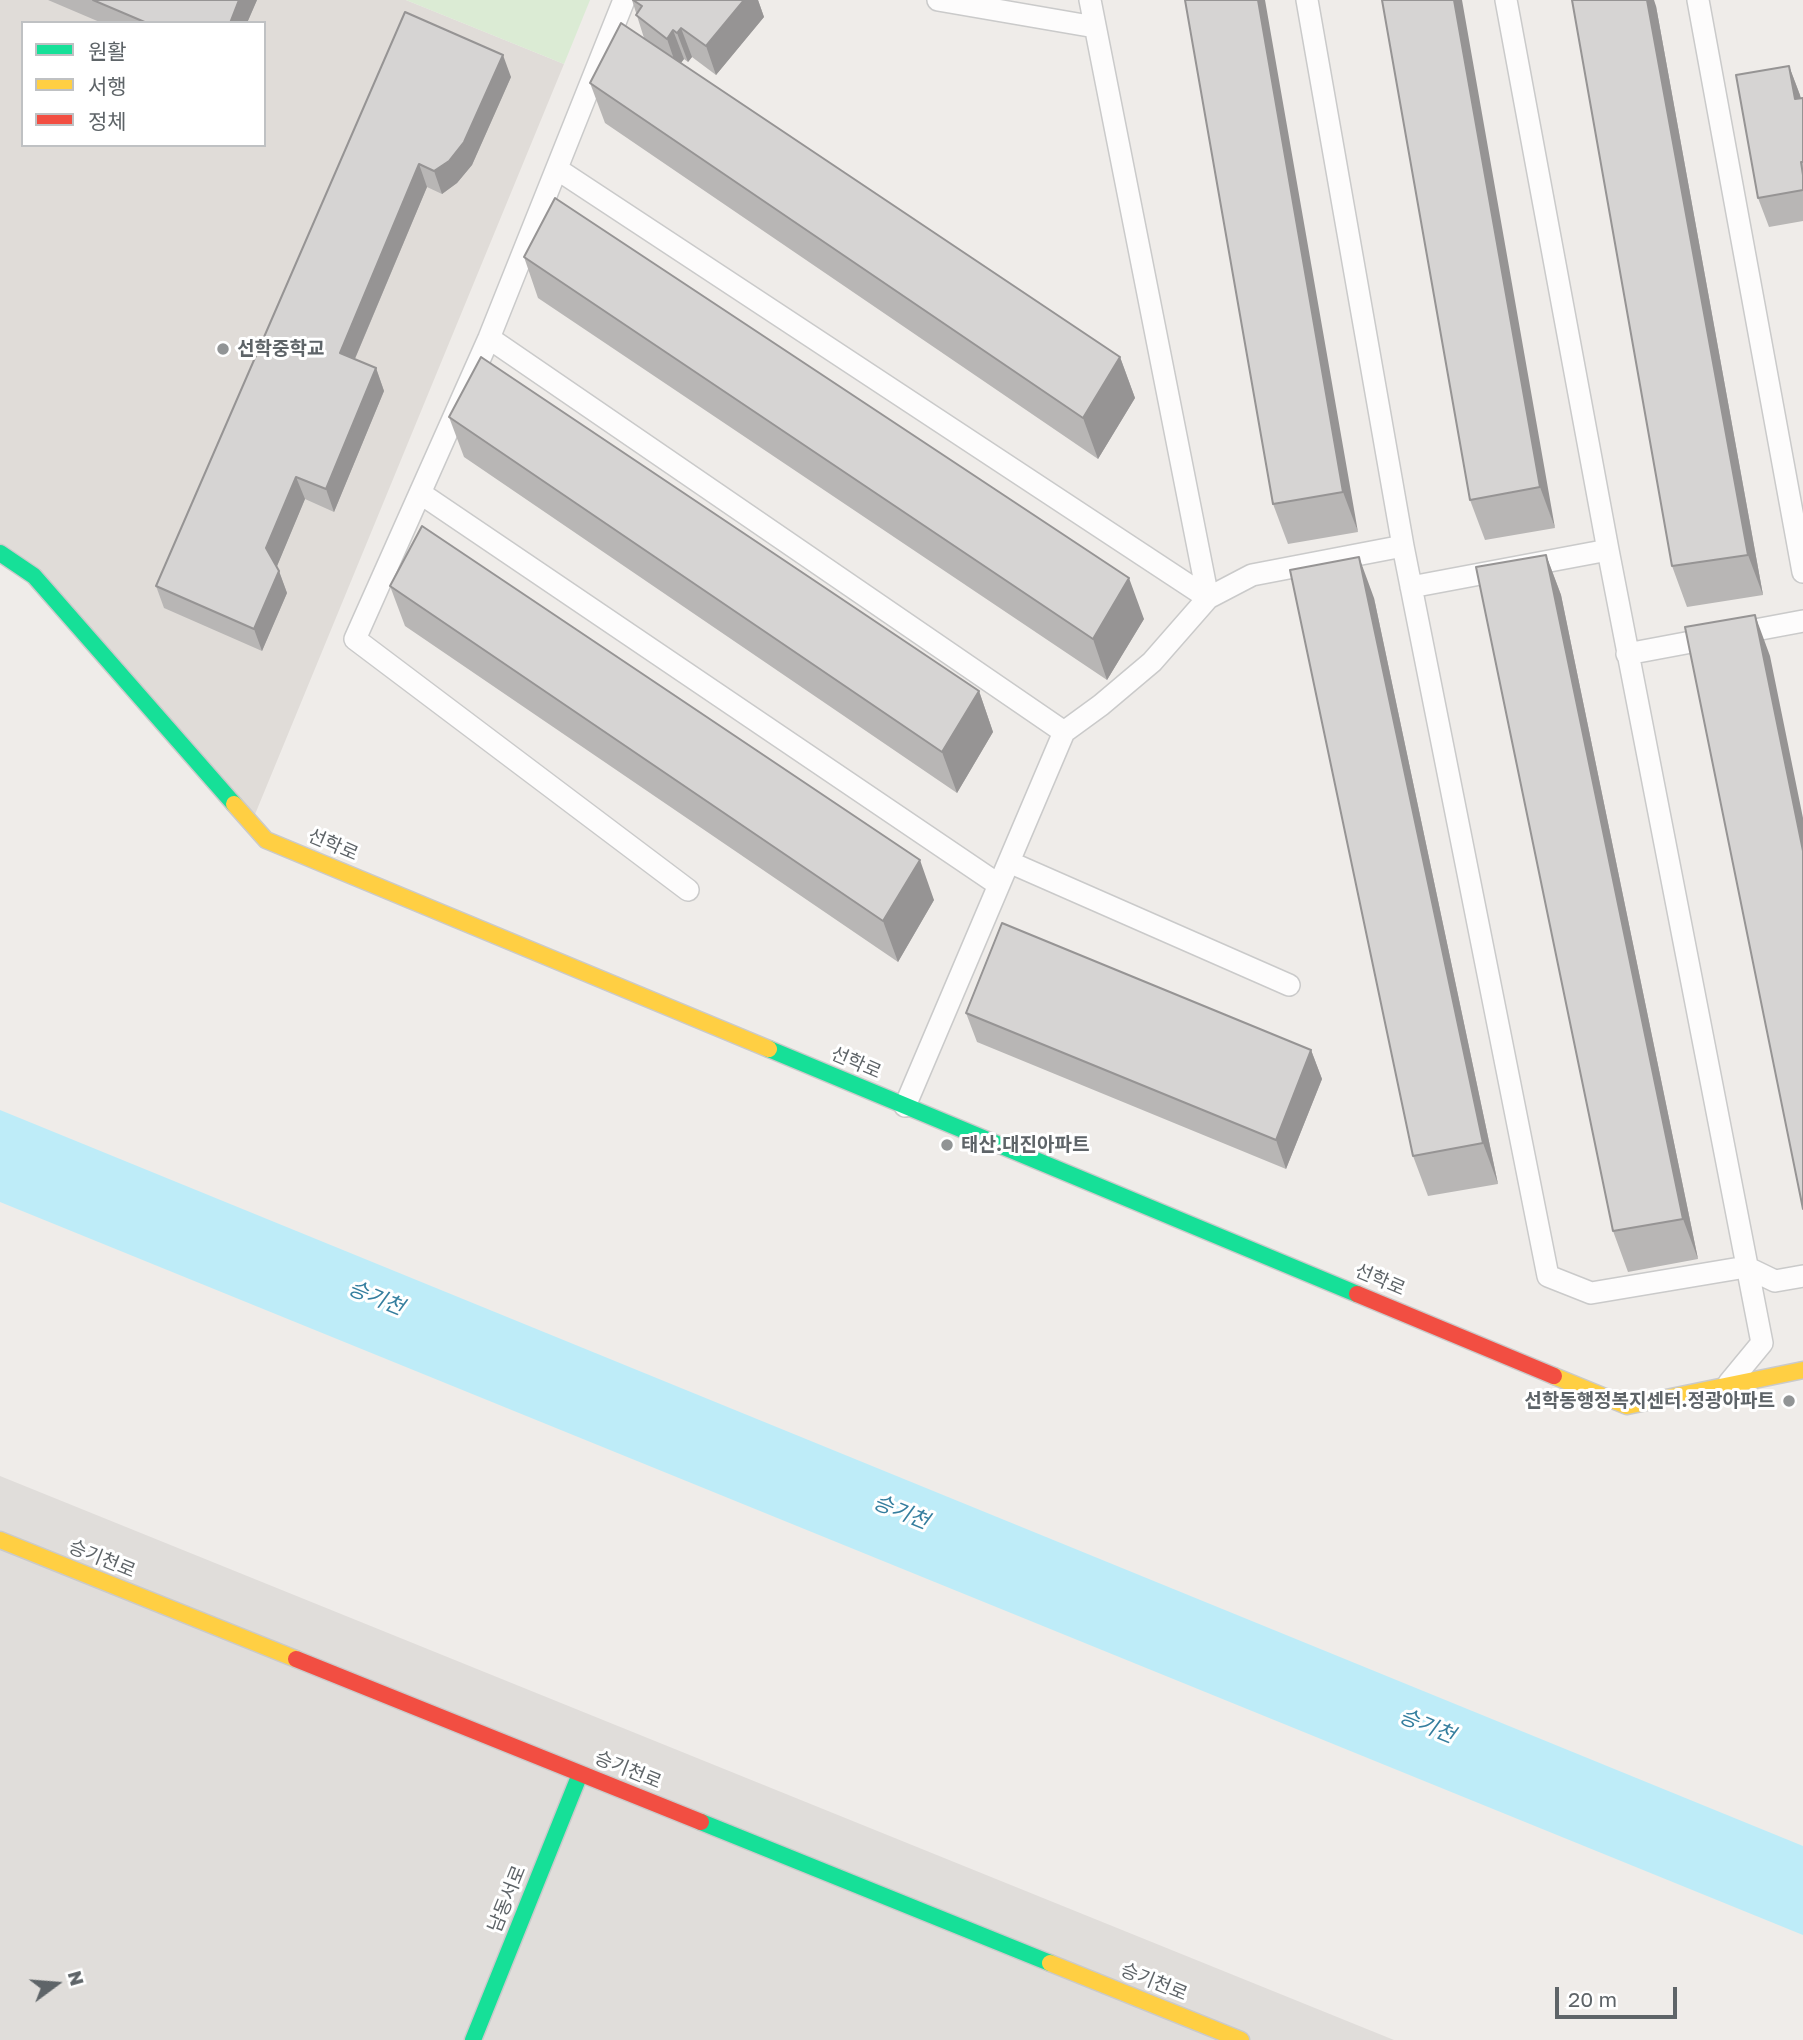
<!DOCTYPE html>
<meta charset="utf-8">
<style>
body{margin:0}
#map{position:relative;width:1803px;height:2040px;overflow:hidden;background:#efece9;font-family:"Golos Text","Noto Sans KR",sans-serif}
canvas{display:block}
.legend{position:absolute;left:21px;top:21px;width:245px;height:126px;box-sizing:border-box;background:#fff;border:2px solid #bfc1c3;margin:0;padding:9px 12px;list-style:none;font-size:21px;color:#5e6468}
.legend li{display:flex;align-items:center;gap:14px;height:35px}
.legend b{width:35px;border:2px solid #bfc1c3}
.north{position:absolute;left:21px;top:1949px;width:70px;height:70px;-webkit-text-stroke:5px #fff;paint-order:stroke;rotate:74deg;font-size:19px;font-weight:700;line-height:28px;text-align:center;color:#5e6468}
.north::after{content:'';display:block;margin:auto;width:24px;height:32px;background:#5e6468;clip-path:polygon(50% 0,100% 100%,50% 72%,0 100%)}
.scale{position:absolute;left:1555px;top:1987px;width:122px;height:32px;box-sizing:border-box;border:4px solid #5e6468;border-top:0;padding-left:9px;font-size:21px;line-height:24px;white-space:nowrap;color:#5e6468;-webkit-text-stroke:5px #fff;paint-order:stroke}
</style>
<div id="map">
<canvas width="1803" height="2040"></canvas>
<ul class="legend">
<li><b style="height:9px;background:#16e098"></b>원활</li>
<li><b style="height:9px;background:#ffcf43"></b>서행</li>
<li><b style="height:9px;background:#f24e42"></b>정체</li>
</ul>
<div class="north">N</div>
<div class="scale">20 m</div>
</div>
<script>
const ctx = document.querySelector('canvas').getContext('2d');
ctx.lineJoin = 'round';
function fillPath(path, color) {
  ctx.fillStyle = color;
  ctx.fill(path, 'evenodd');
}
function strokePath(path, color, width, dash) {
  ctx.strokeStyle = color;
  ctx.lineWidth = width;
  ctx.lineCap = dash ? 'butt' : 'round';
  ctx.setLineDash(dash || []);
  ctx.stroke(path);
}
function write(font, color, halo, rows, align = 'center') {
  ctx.font = font + ' "Golos Text","Noto Sans KR",sans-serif';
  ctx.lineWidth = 6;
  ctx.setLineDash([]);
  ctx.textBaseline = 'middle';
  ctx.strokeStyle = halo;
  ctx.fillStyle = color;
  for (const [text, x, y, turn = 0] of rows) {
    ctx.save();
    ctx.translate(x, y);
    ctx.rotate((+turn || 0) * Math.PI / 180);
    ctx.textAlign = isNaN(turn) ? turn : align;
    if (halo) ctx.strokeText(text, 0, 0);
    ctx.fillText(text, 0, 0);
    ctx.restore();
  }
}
fillPath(new Path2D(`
 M0,1476L1394,2040H0Z`), '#e0ddda');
fillPath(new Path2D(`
 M0,0H406L564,64L251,824L0,553ZM23,23H264V145H23Z`), '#e0dcd8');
fillPath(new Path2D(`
 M406,0H590L564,64Z`), '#dbebd4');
fillPath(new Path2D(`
 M0,1110L1803,1846V1935L0,1202Z`), '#beecf8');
const lane = new Path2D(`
 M624,0L489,338L355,639L688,890
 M938,0L1095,27
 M1307,0L1403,546L1548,1276L1591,1293L1746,1267L1775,1281L1803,1276
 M1506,0L1608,550L1762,1343L1729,1383
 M1698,0L1803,572
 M557,169L1208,598L1252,575L1403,546
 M489,338L1064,732
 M420,493L999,885
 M1411,587L1608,550
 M1627,654L1803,621
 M1009,862L1289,985
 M905,1106L1064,732L1101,705L1152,662L1208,598L1090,0`);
const fast = new Path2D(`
 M0,553L34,576L234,804
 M769,1049L1357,1294
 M701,1822L1050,1963
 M473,2040L580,1774`);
const slow = new Path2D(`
 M234,804L266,840L769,1049
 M1554,1376L1627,1406L1803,1370
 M0,1540L296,1659
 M1050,1963L1241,2040`);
const jam = new Path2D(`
 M1357,1294L1554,1376
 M296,1659L701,1822`);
strokePath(lane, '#cacaca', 24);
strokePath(fast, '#cacaca', 19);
strokePath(slow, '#cacaca', 19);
strokePath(jam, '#cacaca', 19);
strokePath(lane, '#fdfcfc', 21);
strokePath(fast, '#16e098', 16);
strokePath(slow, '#ffcf43', 16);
strokePath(jam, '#f24e42', 16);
fillPath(new Path2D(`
 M48,0H257L247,23H102Z
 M632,0H758L764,17L716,75L692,57L688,62L684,59L681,63L1120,357L1135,398L1098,459L605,123L590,83L644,38Z
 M1185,0L1358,532L1288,544L1273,504Z
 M1382,0L1555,528L1485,540L1470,500Z
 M1656,6L1763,595L1687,607L1672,566Z
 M405,12L511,77L472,165L457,183L442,194L427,187L355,359L376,368L384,391L334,512L305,499L277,566L287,593L262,651L164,608L156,586Z
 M1789,66L1801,98H1803V221L1769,227L1758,198Z
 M524,257L1144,619L1107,680L538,298Z
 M449,417L979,691L993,732L957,793L464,457Z
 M1546,555L1561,595L1698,1259L1628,1272L1613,1231Z
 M390,586L934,900L898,962L405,626Z
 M1374,598L1498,1184L1428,1196L1413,1156Z
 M966,1013L1311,1050L1322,1079L1286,1169L977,1042Z`), '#b8b6b5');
fillPath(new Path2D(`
 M239,0H257L247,23H230Z
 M744,0H758L764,17L716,75L706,46Z
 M1258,0H1265L1358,532L1343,492Z
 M1454,0H1462L1555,528L1540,487Z
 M1647,0H1654L1656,6L1763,595L1748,555Z
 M681,28L692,57L688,62L677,33Z
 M673,30L684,59L677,68L667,39Z
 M503,55L511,77L472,165L457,183L442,194L434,171Z
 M1789,66L1800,95L1803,112L1795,99Z
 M419,164L427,187L348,375L340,353Z
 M1120,357L1135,398L1098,459L1083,418Z
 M376,368L384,391L334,512L326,489Z
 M296,477L305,499L275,571L266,548Z
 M1546,555L1561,595L1698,1259L1683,1219Z
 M1359,557L1374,598L1498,1184L1483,1143Z
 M279,571L287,593L262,651L254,629Z
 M1129,578L1144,619L1107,680L1093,639Z
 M1755,615L1770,656L1803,818V851Z
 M979,691L993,732L957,793L942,752Z
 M920,860L934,900L898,962L883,921Z
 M1311,1050L1322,1079L1286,1169L1276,1140Z`), '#969494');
const building = new Path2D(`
 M93,0H239L230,23H147Z
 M633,0H744L706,46L681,28L677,33L673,30L667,39L636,15L642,6Z
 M1185,0H1258L1343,492L1273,504Z
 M1382,0H1454L1540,487L1470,500Z
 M1572,0H1647L1748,555L1672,566Z
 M405,12L503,55L464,142L449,161L434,171L419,164L340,353L376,368L326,489L296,477L266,548L279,571L254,629L156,586Z
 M621,23L1120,357L1083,418L590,83Z
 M1789,66L1795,99L1803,98V162H1801L1803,175V190L1758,198L1736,75Z
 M555,198L1129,578L1093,639L524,257Z
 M481,357L979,691L942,752L449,417Z
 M422,526L920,860L883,921L390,586Z
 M1546,555L1683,1219L1613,1231L1476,567Z
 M1359,557L1483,1143L1413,1156L1290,570Z
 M1755,615L1803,851V1209L1685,627Z
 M1002,923L1311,1050L1276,1140L966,1013Z`);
fillPath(building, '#d6d4d3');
strokePath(building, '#969494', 2);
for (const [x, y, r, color] of [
 [223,349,7,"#919495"],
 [947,1145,7,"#919495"],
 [1789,1401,7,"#919495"]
]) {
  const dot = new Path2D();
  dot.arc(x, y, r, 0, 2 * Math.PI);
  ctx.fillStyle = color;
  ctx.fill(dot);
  strokePath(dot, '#fff', 2.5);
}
write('bold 19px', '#5e6468', '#fff', [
 ["선학중학교",237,349],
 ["태산.대진아파트",961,1145],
 ["선학동행정복지센터.정광아파트",1775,1401,"right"]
], 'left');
write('19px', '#5e6468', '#fff', [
 ["선학로",333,845,23],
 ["선학로",856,1063,23],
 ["선학로",1380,1280,23],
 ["승기천로",102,1559,22],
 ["승기천로",628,1770,22],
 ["남동서로",507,1899,-68],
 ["승기천로",1154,1982,22]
]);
write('italic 21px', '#357e9e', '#fff', [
 ["승기천",376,1298,22],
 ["승기천",901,1512,22],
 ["승기천",1427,1726,22]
]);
</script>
